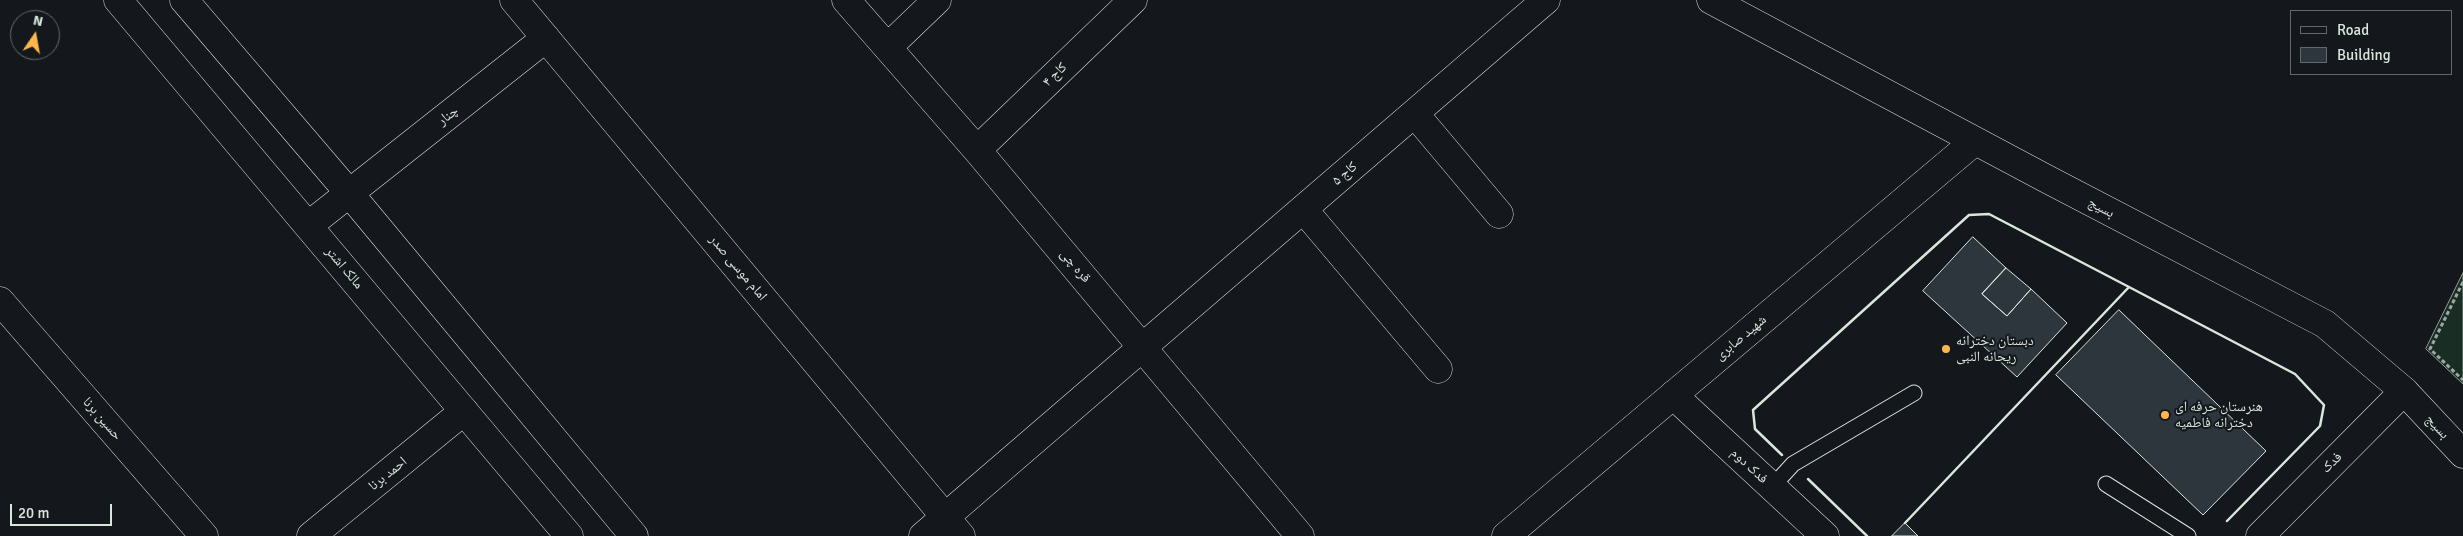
<!DOCTYPE html>
<meta charset="utf-8">
<style>
body{margin:0}
#map{position:relative;width:2463px;height:536px;overflow:hidden;background:#14181c;font-family:Signika,sans-serif}
canvas{display:block}
.legend{position:absolute;left:2290px;top:10px;width:162px;height:65px;box-sizing:border-box;background:#14181c;border:1px solid #626a69;margin:0;padding:6px 9px;list-style:none;font-size:15px;color:#d8e6dc}
.legend li{display:flex;align-items:center;gap:10px;height:25px}
.legend b{width:25px;border:1px solid #626a69}
.north{position:absolute;left:10px;top:10px;width:50px;height:50px;box-sizing:border-box;background:#14181c;border:1px solid #626a69;border-radius:50%;rotate:12deg;font-size:14px;font-weight:700;line-height:20px;text-align:center;color:#d8e6dc}
.north::after{content:'';display:block;margin:auto;width:18px;height:22px;background:#ffb74d;clip-path:polygon(50% 0,100% 100%,50% 72%,0 100%)}
.scale{position:absolute;left:10px;top:504px;width:102px;height:22px;box-sizing:border-box;border:2px solid #d8e6dc;border-top:0;padding-left:6px;font-size:15px;line-height:18px;white-space:nowrap;color:#d8e6dc;-webkit-text-stroke:4px #14181c;paint-order:stroke}
</style>
<div id="map">
<canvas width="2463" height="536"></canvas>
<ul class="legend">
<li><b style="height:6px;background:#14181c"></b>Road</li>
<li><b style="height:14px;background:#2c363c"></b>Building</li>
</ul>
<div class="north">N</div>
<div class="scale">20 m</div>
</div>
<script>
const ctx = document.querySelector('canvas').getContext('2d');
ctx.lineJoin = 'round';
function fillPath(path, color) {
  ctx.fillStyle = color;
  ctx.fill(path, 'evenodd');
}
function strokePath(path, color, width, dash) {
  ctx.strokeStyle = color;
  ctx.lineWidth = width;
  ctx.lineCap = dash ? 'butt' : 'round';
  ctx.setLineDash(dash || []);
  ctx.stroke(path);
}
function write(font, color, halo, rows, align = 'center') {
  ctx.font = font + ' Signika,"Noto Naskh Arabic",sans-serif';
  ctx.lineWidth = 4;
  ctx.setLineDash([]);
  ctx.textBaseline = 'middle';
  ctx.strokeStyle = halo;
  ctx.fillStyle = color;
  for (const [text, x, y, turn = 0] of rows) {
    ctx.save();
    ctx.translate(x, y);
    ctx.rotate((+turn || 0) * Math.PI / 180);
    ctx.textAlign = isNaN(turn) ? turn : align;
    if (halo) ctx.strokeText(text, 0, 0);
    ctx.fillText(text, 0, 0);
    ctx.restore();
  }
}
const green = new Path2D(`
 M2463,273V384L2426,349Z`);
fillPath(green, '#1a2d24');
strokePath(green, '#939e99', 1);
const building = new Path2D(`
 M1973,237L2006,268L1982,294L2007,316L2031,289L2067,323L2017,377L1923,291Z
 M2006,268L2031,289L2007,316L1982,294Z
 M2119,310L2266,451L2203,515L2056,375Z
 M1905,523L1918,536H1892Z`);
fillPath(building, '#2c363c');
strokePath(building, '#d8e6dc', 1);
const service = new Path2D(`
 M2106,484L2188,536
 M1772,487L1793,464L1914,393`);
const minor = new Path2D(`
 M514,0L961,536
 M846,0L977,150L1300,536
 M888,47L937,0
 M1415,114L1499,214
 M977,150L1133,0
 M1304,210L1438,369
 M309,225L546,38
 M0,301L204,536
 M1673,395L1825,536
 M311,536L464,411
 M923,536L1546,0
 M2260,536L2404,391`);
const tertiary = new Path2D(`
 M118,0L569,536
 M184,0L350,194L634,536
 M1711,0L2045,178L2325,324L2404,391L2463,454
 M1506,536L1975,141`);
strokePath(service, '#d8e6dc', 17);
strokePath(minor, '#d8e6dc', 29);
strokePath(tertiary, '#d8e6dc', 29);
strokePath(new Path2D(`
 M2463,282L2430,349L2463,380`), '#9da8a2', 3, [4, 2.5]);
strokePath(service, '#14181c', 15);
strokePath(minor, '#14181c', 28);
strokePath(tertiary, '#14181c', 28);
strokePath(new Path2D(`
 M2129,287L2295,374L2324,405L2320,426L2227,521
 M1782,455L1755,429L1753,410L1969,215L1989,214L2129,287L1905,523
 M1808,479L1867,536`), '#d8e6dc', 2.5);
for (const [x, y, r, color] of [
 [1946,349,5,"#ffb74d"],
 [2165,415,5,"#ffb74d"]
]) {
  const dot = new Path2D();
  dot.arc(x, y, r, 0, 2 * Math.PI);
  ctx.fillStyle = color;
  ctx.fill(dot);
  strokePath(dot, '#14181c', 2);
}
write('14px', '#d8e6dc', '#14181c', [
 ["کاج ۴",1055,75,-44],
 ["چنار",448,116,-38],
 ["کاج ۵",1345,174,-41],
 ["بسیج",2101,208,28],
 ["قره چی",1075,266,50],
 ["مالک اشتر",344,268,50],
 ["امام موسی صدر",738,268,50],
 ["شهید صابری",1741,338,-40],
 ["حسین برنا",102,419,49],
 ["بسیج",2437,427,47],
 ["فدک",2332,463,-45],
 ["فدک دوم",1749,466,43],
 ["احمد برنا",388,474,-39]
]);
write('14px', '#d8e6dc', '#14181c', [
 ["دبستان دخترانه",1956,341],
 ["ریحانه النبی",1956,357],
 ["هنرستان حرفه ای",2175,407],
 ["دخترانه فاطمیه",2175,423]
], 'left');
</script>
